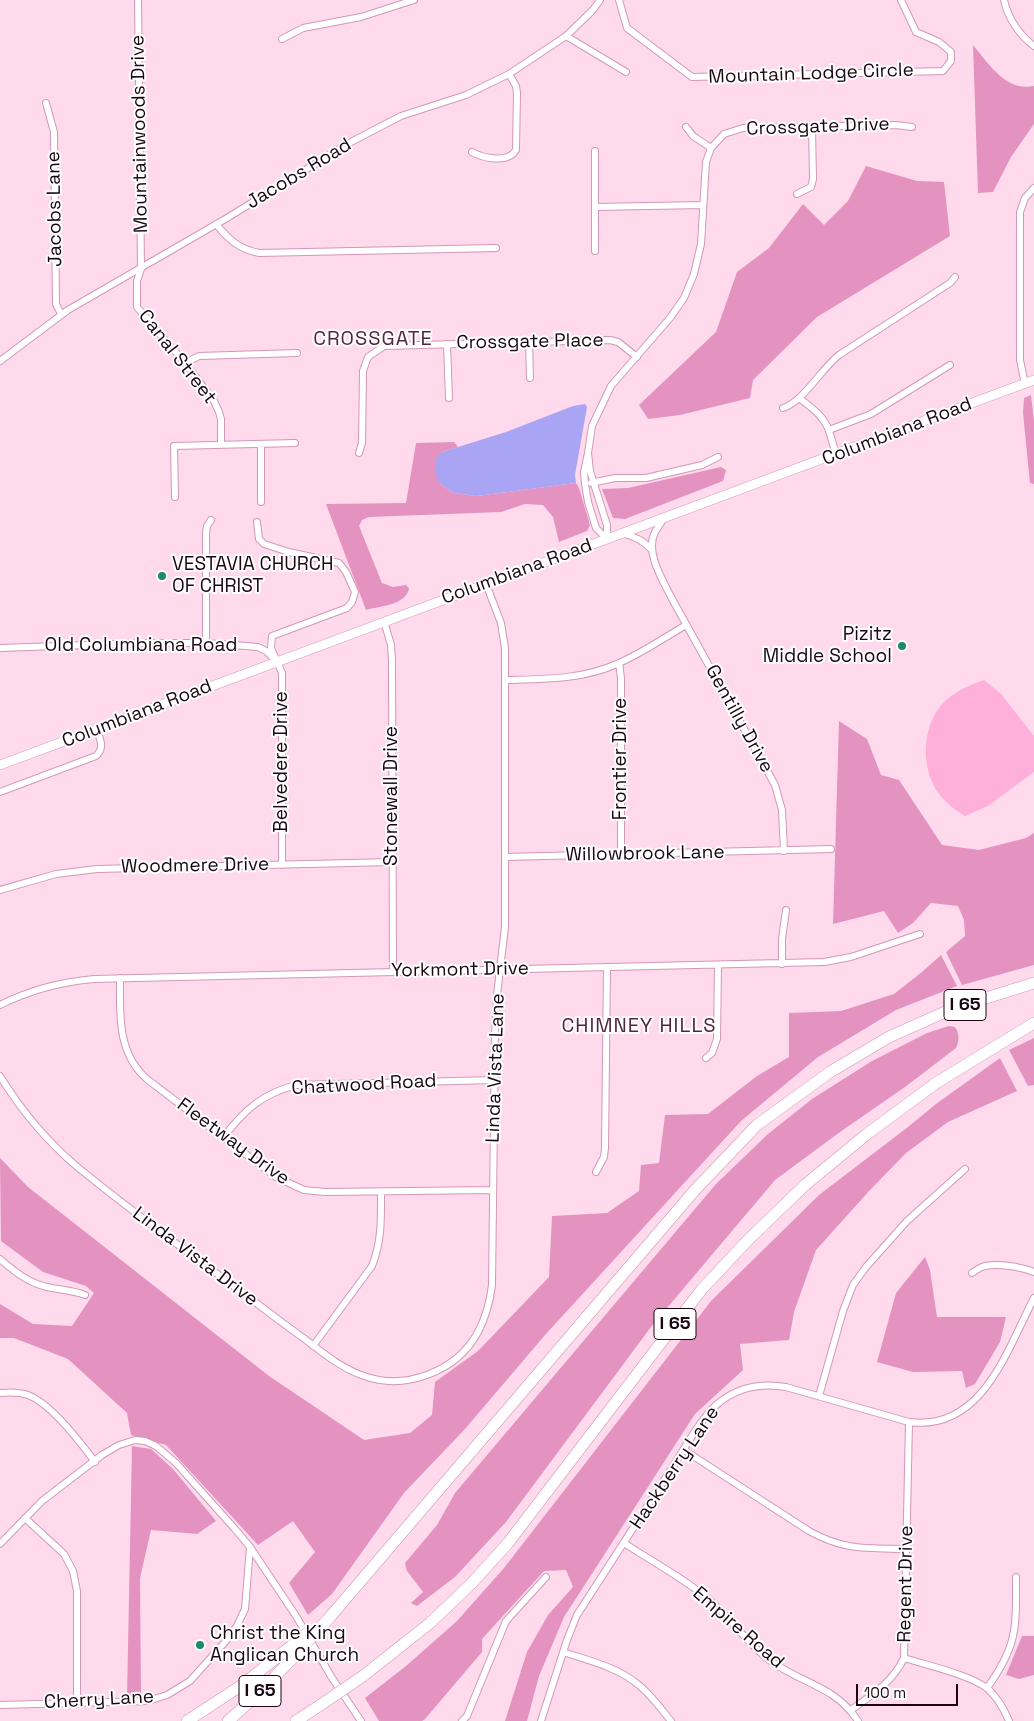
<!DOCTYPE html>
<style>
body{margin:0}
#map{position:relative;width:1034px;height:1721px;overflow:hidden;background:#ffdaed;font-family:"Space Grotesk",sans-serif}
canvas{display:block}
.scale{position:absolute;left:856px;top:1684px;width:102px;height:22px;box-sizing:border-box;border:2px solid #190611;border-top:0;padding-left:6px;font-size:15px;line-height:18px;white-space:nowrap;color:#190611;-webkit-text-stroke:4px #fff;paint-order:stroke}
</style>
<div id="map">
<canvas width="1034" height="1721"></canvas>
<div class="scale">100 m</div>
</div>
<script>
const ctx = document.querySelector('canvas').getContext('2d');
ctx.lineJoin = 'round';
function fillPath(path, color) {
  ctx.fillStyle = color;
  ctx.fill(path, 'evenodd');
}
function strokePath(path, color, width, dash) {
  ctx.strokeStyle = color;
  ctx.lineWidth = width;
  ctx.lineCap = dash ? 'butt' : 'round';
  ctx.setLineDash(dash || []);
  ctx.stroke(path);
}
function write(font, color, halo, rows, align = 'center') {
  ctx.font = font + ' "Space Grotesk",sans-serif';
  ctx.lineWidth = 4;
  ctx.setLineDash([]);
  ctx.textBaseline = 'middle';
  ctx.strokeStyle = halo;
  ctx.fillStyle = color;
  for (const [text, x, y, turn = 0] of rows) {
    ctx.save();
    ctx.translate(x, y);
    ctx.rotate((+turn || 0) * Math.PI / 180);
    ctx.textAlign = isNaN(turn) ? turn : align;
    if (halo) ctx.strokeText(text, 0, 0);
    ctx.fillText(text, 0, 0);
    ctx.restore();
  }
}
fillPath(new Path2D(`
 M984,680L1001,694L1034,736V772L988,806L965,816C955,810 946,803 939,794C922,772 922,735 936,712C947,695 966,686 984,680Z`), '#ffb0da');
fillPath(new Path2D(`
 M973,45C989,64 1006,92 1034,86V124L1011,157L993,192L978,193Z
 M866,166L917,181L944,182L950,236L817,317L753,380L750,398L680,415L648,419L639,405L716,332L737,272L769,248L803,204L824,225L848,201Z
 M1031,395L1034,421V484L1030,483L1023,413L1024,398Z
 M454,442L458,447L442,452L439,483L454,493L477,496L576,483L579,488L590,525L587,531L559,542L553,517L543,505L525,504L501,512L369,517L362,520L359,526L382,583L393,587L406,585L409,588C407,605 380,606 366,610L326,504L406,503L416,443Z
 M721,467L726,470L723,481L625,519L613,518L602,489L628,488Z
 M839,721L867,739L881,775L899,780L942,845L979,850L1026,838L1034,833V965L962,985L946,952L965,936L964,920L958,906L931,903L913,923L898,933L884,911L833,924Z
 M941,955L957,986L896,1010L818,1057L741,1121L545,1335L465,1429L404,1493L332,1594L308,1615L289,1583L315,1552L293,1521L258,1545L166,1445L131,1435L127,1413L68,1359L14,1338H0V1304L33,1324L72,1326L94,1293L86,1286L43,1272L1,1241L0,1158L28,1187L269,1376L364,1440L410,1433L432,1415L435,1382L478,1351L549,1277L552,1216L607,1213L639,1191L641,1165L659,1163L665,1115L708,1114L757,1076L789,1057V1013L841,1011L894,994L922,972Z
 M949,1026L955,1027C960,1034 959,1041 956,1048L905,1087L840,1132L775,1180L651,1327L506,1522L455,1577L417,1606L411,1603L423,1592L407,1571L405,1563L437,1525L455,1493L716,1184L768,1134L812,1099L872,1061L927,1033Z
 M1034,1038V1085L1028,1086L1009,1050Z
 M1000,1058L1017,1091L948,1122L906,1153L870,1190L816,1250L794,1312L789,1340L740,1344L743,1370L695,1414L564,1617L539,1676L527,1721H505L527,1652L548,1615L573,1587L566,1570L544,1571L482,1639V1652L425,1719L422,1721H379L365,1698L406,1666L457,1621L504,1568L711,1301L819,1195L908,1127L936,1104Z
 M925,1257L930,1270L937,1317H1006L1000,1342L975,1384L966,1388L962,1371L913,1372L877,1362L896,1293Z
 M132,1446L151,1449L173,1469L216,1521L197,1534L151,1530L140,1578L141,1698L127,1697Z
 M1022,1636H1034V1675L1019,1679L1006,1675Z`), '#e493c0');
fillPath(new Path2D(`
 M585,404L587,407L575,475L576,483L477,496L454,493L439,483L435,471L436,459L442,452L506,432L573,406Z`), '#a9a4f3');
const street = new Path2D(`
 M138,0L141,269L137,281V307L185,363L214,401L219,412L221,419V445
 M619,0L627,28L692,77L943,71L951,61V52L939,42L916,32L901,0
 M1004,0C1008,18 1019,35 1034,46
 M566,36L626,72
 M282,39L303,28L361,17L414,0
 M46,103L54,132L56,304L61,314
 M686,127L693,136L711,148
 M472,152C483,158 508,164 516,150L517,93L516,86L509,74
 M797,194L811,187L813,179L812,127
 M595,207L703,205
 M216,224C229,240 239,249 259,253L496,248
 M595,251V151
 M529,342L530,378
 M447,344L449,398
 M0,361L68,310L227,218L349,143L401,116L466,95L509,74L566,36L593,10L600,0
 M185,363L199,356L297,353
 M1025,384L1020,360V212L1025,198L1034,188
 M799,398C811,407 824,416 829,431C832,439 833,447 837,455
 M783,408C803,402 821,369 839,355L950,283L955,277
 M829,430L871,414L950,365
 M359,453L362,443L363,371L368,357L384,346L610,340L618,342L637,357
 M588,453L592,426L611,386L670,318L684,298L694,274L701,244L706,162L711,148L724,134L743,128L896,125L912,127
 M588,453L590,471L607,525V539L596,528L588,502L585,484L584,472Z
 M591,483L615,478H646L702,465L718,457
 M175,497L174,446L295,443
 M261,502V444
 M664,518C661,523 658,527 655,532C645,552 662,579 671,597L775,785L782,810L784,851
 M257,522L259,539L264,544L289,552L339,563L346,572L355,592L352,602L347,608L272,636L271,648L282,673V865
 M622,533C635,537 643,540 652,550
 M384,621L391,645L392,660L393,972
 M206,643V533L207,526L211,520
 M0,648L145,643H206L258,647L266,651L274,659
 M619,663L621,678V854
 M505,680C544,679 582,680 619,663C642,653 664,638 686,625
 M0,792L96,756C105,748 100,739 97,730
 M505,857L831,849
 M0,890L56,874L97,869L392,862
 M782,964V939L786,910
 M120,978C120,1015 117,1054 148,1080L276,1177L304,1190L325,1192L493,1190
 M0,1005C30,990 60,982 94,979L824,962L851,957L920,934
 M706,1058L712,1053L717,1039L718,965
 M0,1076C21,1110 45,1139 75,1165C133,1213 195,1257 255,1302C273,1316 291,1329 310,1343C327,1356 343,1369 364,1376C406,1391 457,1371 478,1332C486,1317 490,1302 492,1285L495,1036L497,995L505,927V648L501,623L486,584
 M223,1138C244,1110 262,1094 296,1085L494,1080
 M596,1172L604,1157L605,1148L607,967
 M0,1259C14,1271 28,1283 47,1287C60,1290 72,1290 85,1295
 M972,1273C975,1271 979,1268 982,1267C995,1262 1021,1267 1034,1272
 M313,1346L372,1266C382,1241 381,1218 381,1192
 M0,1393C9,1392 19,1392 28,1395C50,1403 81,1443 95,1462
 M819,1396L843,1311L853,1285L866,1267L907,1221L965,1169
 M684,1450L809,1531C845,1551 867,1548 907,1549
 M25,1518L64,1554L73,1571L77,1591V1704
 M624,1543C651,1561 682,1577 707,1598C730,1617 747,1644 772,1662C803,1684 835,1686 858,1721
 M0,1544L42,1501L102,1455L119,1445L135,1440L145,1441L156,1446L176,1463L235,1529L250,1547L296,1616L332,1678L361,1721
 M563,1652C590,1661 618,1667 640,1686C652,1696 661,1709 671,1721
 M904,1658C926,1665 971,1675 988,1689C998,1698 1004,1709 1009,1721
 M987,1688C1018,1645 1016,1628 1016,1577
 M0,1705L148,1701L167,1695L190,1681L225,1642L237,1626L245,1609L250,1547
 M851,1710C872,1695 893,1682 904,1658L909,1422
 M462,1721L467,1716L506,1621L546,1577
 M541,1721L567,1640L577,1615C608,1567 639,1519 670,1471C684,1450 702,1415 721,1401C741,1386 763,1383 786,1387L909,1422C982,1432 1007,1350 1034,1298`);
const secondary = new Path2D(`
 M0,765L1034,380`);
const highway = new Path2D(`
 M330,1617L695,1190L757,1125L830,1072L889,1037L954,1008L1034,983
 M363,1676L430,1623L472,1583L508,1543L702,1289L748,1240L805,1185L867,1134L936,1083L1034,1023
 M187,1721L242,1685L285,1651
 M228,1721L255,1697L291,1660
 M296,1721L322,1704`);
strokePath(street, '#d298b7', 8);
strokePath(secondary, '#d298b7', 10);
strokePath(highway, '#d298b7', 12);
strokePath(street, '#fff', 6);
strokePath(secondary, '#fff', 9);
strokePath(highway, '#fff', 11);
const highwayBridge = new Path2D(`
 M285,1651L310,1631
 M291,1660L330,1617
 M322,1704L363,1676`);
strokePath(highwayBridge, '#d298b7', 12, []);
strokePath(highwayBridge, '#fff', 11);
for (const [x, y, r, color] of [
 [162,576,5,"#208b68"],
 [902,646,5,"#208b68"],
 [200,1645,5,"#208b68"]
]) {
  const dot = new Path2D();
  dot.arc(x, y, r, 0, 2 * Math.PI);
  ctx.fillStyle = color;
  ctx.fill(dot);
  strokePath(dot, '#fff', 2);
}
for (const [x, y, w] of [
 [965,1005,42],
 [675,1324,42],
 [260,1691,42]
]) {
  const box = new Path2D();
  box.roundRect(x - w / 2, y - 15.5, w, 31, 4);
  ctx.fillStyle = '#fff';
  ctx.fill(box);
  strokePath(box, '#190611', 1);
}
write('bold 18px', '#190611', null, [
 ["I 65",965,1005],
 ["I 65",675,1324],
 ["I 65",260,1691]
]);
write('19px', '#190611', '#fff', [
 ["Mountain Lodge Circle",811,74,-2],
 ["Crossgate Drive",818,127,-2],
 ["Mountainwoods Drive",140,134,-91],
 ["Jacobs Road",299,174,-31],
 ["Jacobs Lane",55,209,-91],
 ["Crossgate Place",530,342,-1],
 ["Canal Street",177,357,52],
 ["Columbiana Road",897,432,-21],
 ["Columbiana Road",517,572,-20],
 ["Old Columbiana Road",141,646],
 ["Columbiana Road",137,714,-21],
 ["Gentilly Drive",739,719,61],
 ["Frontier Drive",621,759,-90],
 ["Belvedere Drive",282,762,-90],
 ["Stonewall Drive",392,796,-90],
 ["Willowbrook Lane",645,854,-1],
 ["Woodmere Drive",195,866,-1],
 ["Yorkmont Drive",460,970,-1],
 ["Linda Vista Lane",496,1068,-88],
 ["Chatwood Road",364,1085,-3],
 ["Fleetway Drive",233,1142,36],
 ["Linda Vista Drive",195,1257,37],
 ["Hackberry Lane",675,1468,-56],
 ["Regent Drive",906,1584,-89],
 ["Empire Road",738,1628,41],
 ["Cherry Lane",99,1700,-3]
]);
write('19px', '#190611', '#fff', [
 ["VESTAVIA CHURCH",172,565],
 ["OF CHRIST",172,587],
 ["Pizitz",892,635,"right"],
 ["Middle School",892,657,"right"],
 ["Christ the King",210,1634],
 ["Anglican Church",210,1656]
], 'left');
ctx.letterSpacing = '1px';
write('20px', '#53243f', '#fff', [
 ["CROSSGATE",373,340],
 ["CHIMNEY HILLS",639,1027]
]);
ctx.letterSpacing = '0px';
</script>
